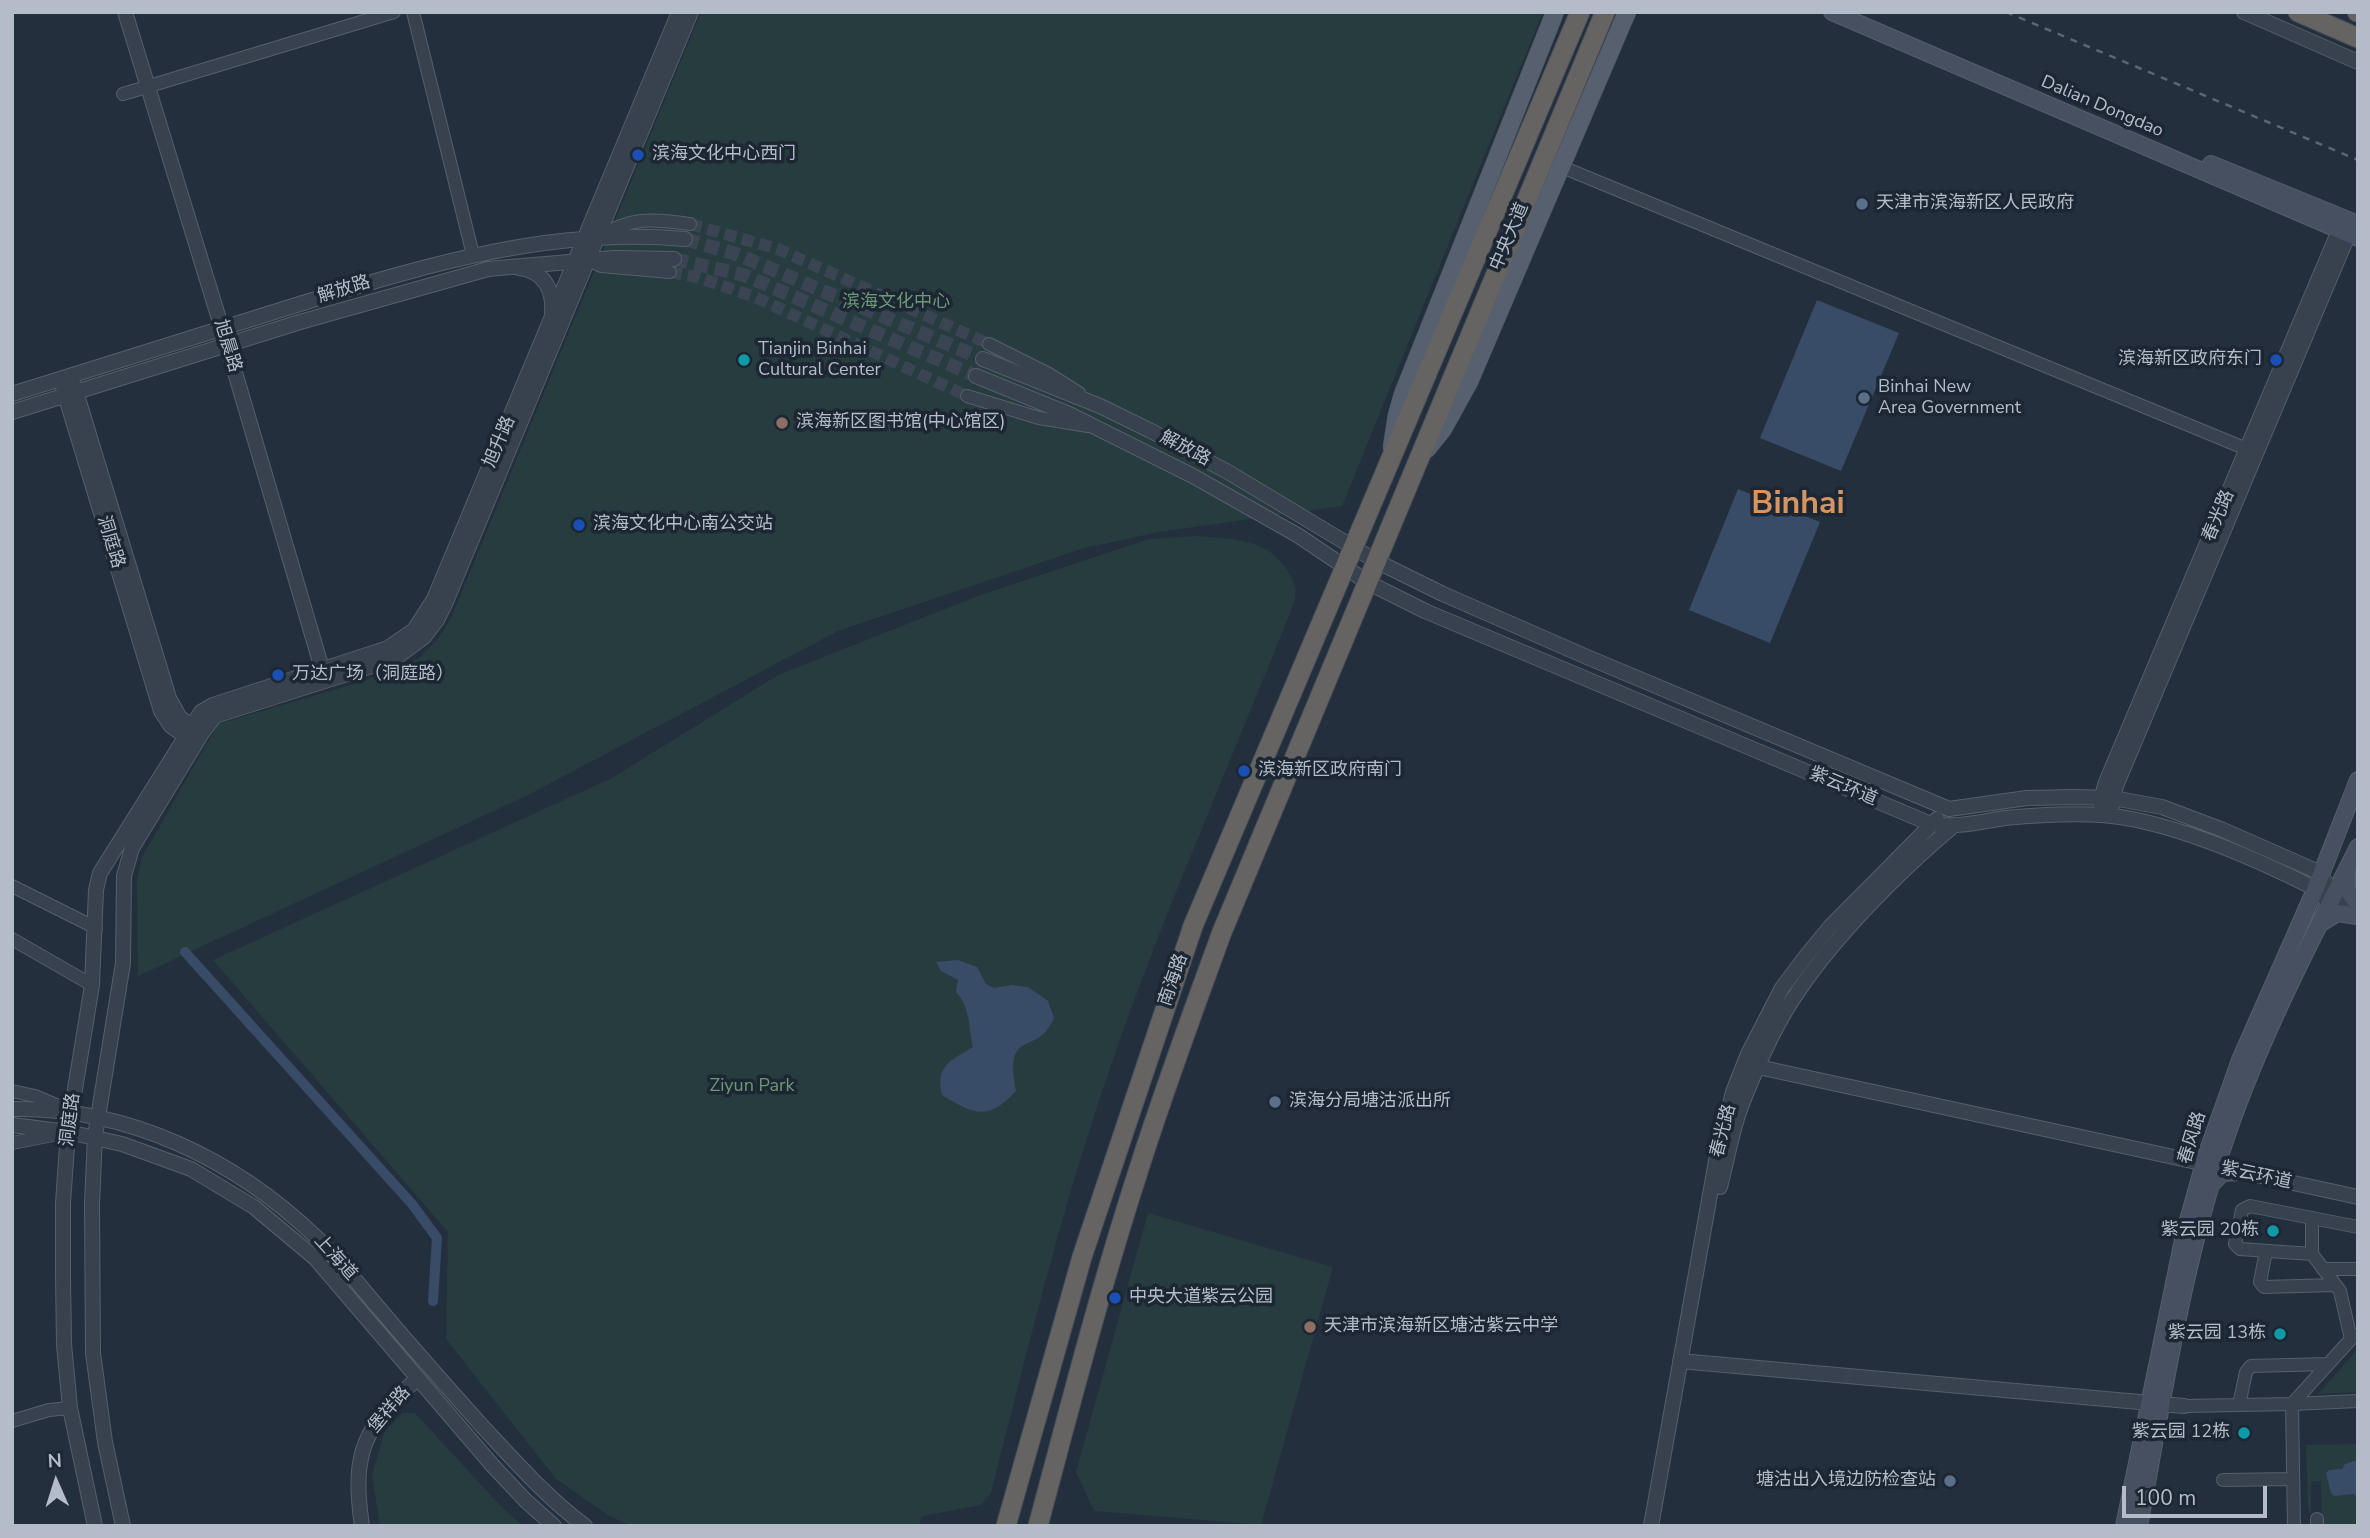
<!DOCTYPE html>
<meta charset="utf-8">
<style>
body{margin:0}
#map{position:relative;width:2370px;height:1538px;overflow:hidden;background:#242f3e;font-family:"Nunito Sans",sans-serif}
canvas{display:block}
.frame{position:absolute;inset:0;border:14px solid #b4bcc9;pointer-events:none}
.north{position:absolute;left:21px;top:1447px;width:70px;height:70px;-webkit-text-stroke:5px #1d2633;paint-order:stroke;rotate:357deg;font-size:19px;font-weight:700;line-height:28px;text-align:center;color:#b4bcc9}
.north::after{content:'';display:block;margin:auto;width:24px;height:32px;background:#b4bcc9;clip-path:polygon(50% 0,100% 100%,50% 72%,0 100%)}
.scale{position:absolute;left:2122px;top:1486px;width:145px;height:32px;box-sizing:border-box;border:4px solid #b4bcc9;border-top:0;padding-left:9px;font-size:21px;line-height:24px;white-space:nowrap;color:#b4bcc9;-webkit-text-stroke:5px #1d2633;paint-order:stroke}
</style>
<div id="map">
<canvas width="2370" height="1538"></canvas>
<div class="frame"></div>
<div class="north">N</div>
<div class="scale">100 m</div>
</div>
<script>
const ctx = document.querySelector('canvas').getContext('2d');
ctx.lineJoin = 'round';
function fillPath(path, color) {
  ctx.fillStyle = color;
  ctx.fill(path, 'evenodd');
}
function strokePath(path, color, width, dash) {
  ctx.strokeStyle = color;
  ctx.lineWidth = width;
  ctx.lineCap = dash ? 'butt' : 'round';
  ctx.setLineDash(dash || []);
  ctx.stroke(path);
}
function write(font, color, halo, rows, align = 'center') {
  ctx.font = font + ' "Nunito Sans","Noto Sans SC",sans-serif';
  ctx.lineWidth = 7;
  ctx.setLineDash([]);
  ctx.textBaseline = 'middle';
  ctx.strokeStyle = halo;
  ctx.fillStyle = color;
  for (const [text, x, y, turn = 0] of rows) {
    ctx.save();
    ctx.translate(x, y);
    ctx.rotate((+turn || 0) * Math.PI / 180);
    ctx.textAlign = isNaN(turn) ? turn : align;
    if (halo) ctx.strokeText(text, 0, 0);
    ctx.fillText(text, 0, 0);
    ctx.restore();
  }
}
fillPath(new Path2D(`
 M701,12H1543L1342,506L1159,532L1084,548L838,631L526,796L138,976L137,881L141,859L218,724L367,680L418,659L437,640L451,618Z
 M1198,536C1233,540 1266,537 1287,570C1294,582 1297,586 1295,600C1233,758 1163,913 1108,1074C1061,1211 1027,1352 991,1493L981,1505L923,1516L918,1526H631L608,1515L556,1479L446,1339L448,1232L213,960L612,778L778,675L978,596L1149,539Z
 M1148,1213L1333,1267L1261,1525L1094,1511L1076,1472Z
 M2358,1349V1392L2318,1394Z
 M402,1413H415L497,1502L522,1526H380L372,1475L384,1433Z
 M2358,1444V1526H2322L2321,1481L2311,1482V1519L2308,1506L2306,1445Z`), '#263c3f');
fillPath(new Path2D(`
 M1817,300L1899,333L1841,471L1760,438Z
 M1738,489L1820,522L1770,643L1689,610Z
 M958,960L977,967L986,984L994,988L1012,985L1028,987L1048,1001L1054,1018C1036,1059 1004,1025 1016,1091C988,1121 975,1115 942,1095C935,1066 950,1061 973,1047C968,1026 971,1008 956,992L958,980L941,971L936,962Z
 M2354,1461H2358V1497L2353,1494L2334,1496L2331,1493L2326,1473L2329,1470L2342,1469L2345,1464Z`), '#394c67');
strokePath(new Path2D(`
 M185,952L412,1204L437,1238L433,1301`), '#394c67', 10);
strokePath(new Path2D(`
 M690,224L778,249L989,344
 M670,272L697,277L755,297L967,396`), '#3a4453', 12, [12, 6]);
strokePath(new Path2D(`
 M685,239L736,254L983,359
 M674,259L744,275L976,376`), '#3a4453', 14, [14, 7]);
const minor = new Path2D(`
 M413,12L473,255
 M123,94L394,12
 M1562,167L2254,452
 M597,238C632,216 650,219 690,224
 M589,260L601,266L670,272
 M989,344L1049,374L1079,393
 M967,396L1039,418L1088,426
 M12,886L96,928
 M12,939L92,985
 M12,1091L35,1096L70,1111
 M12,1143L63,1133
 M2312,1218V1254
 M2266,1251L2260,1282L2264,1287L2335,1285
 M2323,1269H2358
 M2351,1339L2340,1291L2312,1254L2240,1249L2235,1244L2242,1210L2250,1206L2358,1227
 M2239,1405L2246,1372L2251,1366L2328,1364
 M2184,1406L2292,1404L2351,1339L2357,1335
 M12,1421L49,1410L70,1408
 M2223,1480L2293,1479
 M2317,1519V1526
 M2294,1526L2292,1404L2358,1401`);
const tertiary = new Path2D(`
 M125,12L227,345L325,679
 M2244,12L2358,62
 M519,268C544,271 554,290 552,313
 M983,359L1100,406L1151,431L1228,472L1376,561L1443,594L1587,657L1949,809L2027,798L2072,797L2113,798L2162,807L2223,830L2314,870L2340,897L2358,906
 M976,376L1069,414L1193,476L1299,536L1367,582L1425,611L1931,824C1959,828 1978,822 2005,818C2036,815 2071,813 2102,815C2167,820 2245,854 2304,883C2317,889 2325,902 2339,908
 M74,385L169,698L180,718L198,730
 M63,388L161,711L171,726L192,741
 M12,394C110,364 208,332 306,302C429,264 554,227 685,239
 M12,412L300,322L488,269L615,258L674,259
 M2100,803L2106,782L2343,221
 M2112,806L2116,786L2352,226
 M1749,1065L2358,1197
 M12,1109C127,1107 235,1159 317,1238C341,1261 362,1289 384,1314C416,1352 449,1389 482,1426C515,1461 546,1497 585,1526
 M12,1125L68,1132L122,1144L191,1169L254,1207L315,1258L493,1466L526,1501L554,1526
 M1720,1187C1728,1156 1733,1124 1746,1094C1760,1059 1777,1021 1799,990C1838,933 1899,872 1952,827
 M1680,1361L2184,1406
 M95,1526L70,1408L64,1344L63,1276V1203L68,1132L92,985L96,890L100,873L201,712L213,705L388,648L414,630L434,599L679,12
 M123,1526L105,1442L93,1353L92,1204L95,1136L123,963L124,876L132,848L202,733L215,716L394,659L424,637L437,620L445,604L691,12
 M362,1526C351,1452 364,1427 418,1378
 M1651,1526L1716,1161L1733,1092L1748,1054L1782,988L1806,956L1830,927L1937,819`);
const secondary = new Path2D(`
 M1832,12L2358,238
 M2211,164L2358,224
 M2347,871V889L2358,905
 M2321,923L2337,913L2358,916
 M2211,1185L2222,1173L2239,1172
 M2124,1526L2184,1235L2206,1156L2240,1060L2315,890L2358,780
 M2139,1526C2164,1394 2183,1259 2228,1132C2262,1034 2311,941 2358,847`);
const primary = new Path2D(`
 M1392,447L1397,415L1403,394L1555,12
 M1427,449L1443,429L1469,382L1627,12`);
const trunk = new Path2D(`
 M2298,12L2358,38
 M2357,12H2358
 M1006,1526L1082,1257L1193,926L1580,12
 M1038,1526C1069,1410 1099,1293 1136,1178C1162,1095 1192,1014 1222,932L1605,12`);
strokePath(minor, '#565f6c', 14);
strokePath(tertiary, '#565f6c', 16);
strokePath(secondary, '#565f6c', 18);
strokePath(primary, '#414a57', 19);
strokePath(trunk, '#434c59', 21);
strokePath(minor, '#38414e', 12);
strokePath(tertiary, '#38414e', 14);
strokePath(secondary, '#465061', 16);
strokePath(primary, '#56606e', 18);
strokePath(trunk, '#656462', 19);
strokePath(new Path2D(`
 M2006,12L2358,160`), '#5a6575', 2.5, [7, 7]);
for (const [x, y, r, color] of [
 [638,155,7,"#1a4fb4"],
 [1862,204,7,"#5c6f8a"],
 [744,360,7,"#0f9aa8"],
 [2276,360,7,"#1a4fb4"],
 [1864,398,7,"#5c6f8a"],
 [782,423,7,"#8d6e63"],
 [579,525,7,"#1a4fb4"],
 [278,675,7,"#1a4fb4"],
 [1244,771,7,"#1a4fb4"],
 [1275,1102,7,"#5c6f8a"],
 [2273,1231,7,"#0f9aa8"],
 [1115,1298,7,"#1a4fb4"],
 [1310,1327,7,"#8d6e63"],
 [2280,1334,7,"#0f9aa8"],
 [2244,1433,7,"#0f9aa8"],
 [1950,1481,7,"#5c6f8a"]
]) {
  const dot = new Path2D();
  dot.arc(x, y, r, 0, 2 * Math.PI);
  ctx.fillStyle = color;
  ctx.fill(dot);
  strokePath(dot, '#1d2633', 2.5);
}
write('18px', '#b4bcc9', '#1d2633', [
 ["Dalian Dongdao",2102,107,23],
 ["中央大道",1510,237,-67],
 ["解放路",344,290,-17],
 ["旭晨路",227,346,73],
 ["旭升路",500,442,-67],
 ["解放路",1185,449,28],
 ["春光路",2219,516,-67],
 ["洞庭路",110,542,73],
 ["紫云环道",1843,787,23],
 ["南海路",1174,980,-71],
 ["洞庭路",71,1120,-83],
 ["春光路",1724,1131,-76],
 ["春风路",2193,1138,-73],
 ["紫云环道",2256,1176,12],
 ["上海道",335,1258,48],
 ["堡祥路",390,1410,-50]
]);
write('18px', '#b4bcc9', '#1d2633', [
 ["滨海文化中心西门",652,155],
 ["天津市滨海新区人民政府",1876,204],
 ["Tianjin Binhai",758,350],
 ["Cultural Center",758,371],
 ["滨海新区政府东门",2262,360,"right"],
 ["Binhai New",1878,388],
 ["Area Government",1878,409],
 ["滨海新区图书馆(中心馆区)",796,423],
 ["滨海文化中心南公交站",593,525],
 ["万达广场（洞庭路）",292,675],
 ["滨海新区政府南门",1258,771],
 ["滨海分局塘沽派出所",1289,1102],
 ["紫云园 20栋",2259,1231,"right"],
 ["中央大道紫云公园",1129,1298],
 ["天津市滨海新区塘沽紫云中学",1324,1327],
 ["紫云园 13栋",2266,1334,"right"],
 ["紫云园 12栋",2230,1433,"right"],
 ["塘沽出入境边防检查站",1936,1481,"right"]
], 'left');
write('18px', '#6b9a76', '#1d2633', [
 ["滨海文化中心",896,303],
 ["Ziyun Park",752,1087]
]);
write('bold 32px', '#d59563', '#1d2633', [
 ["Binhai",1798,505]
]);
</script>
